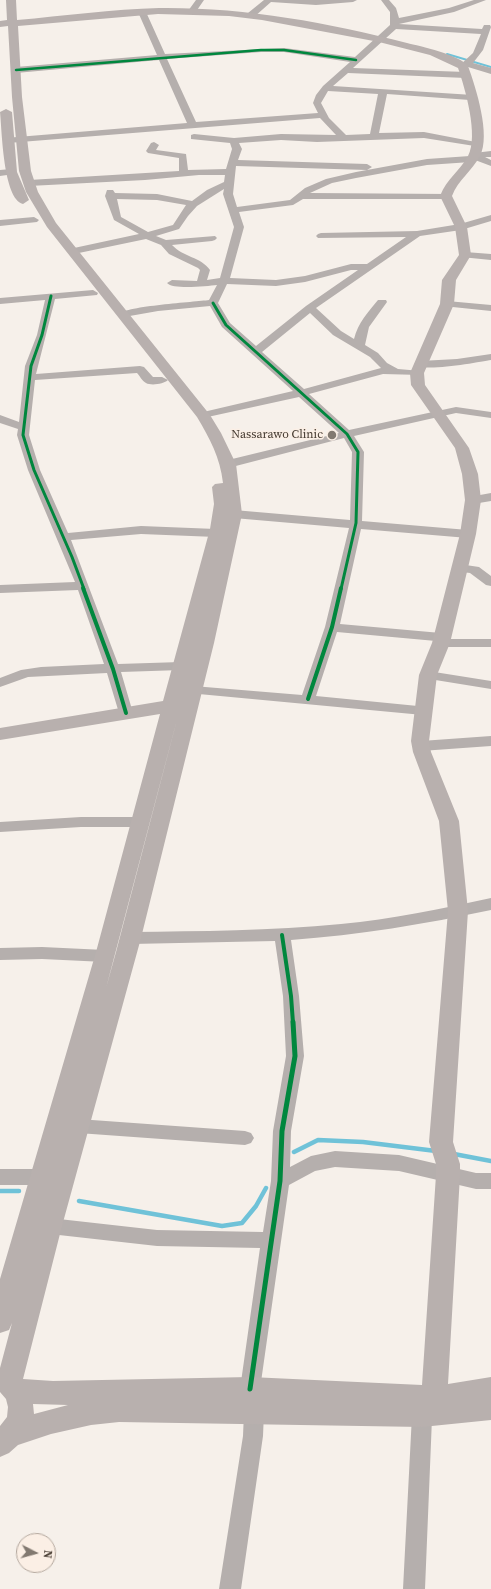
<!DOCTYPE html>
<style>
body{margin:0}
#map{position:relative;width:491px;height:1589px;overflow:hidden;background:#f6f0ea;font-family:"Source Serif 4",serif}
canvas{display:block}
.north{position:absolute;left:16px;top:1533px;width:40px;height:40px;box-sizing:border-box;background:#fbefe5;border:1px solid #b2a69c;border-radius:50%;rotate:96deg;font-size:11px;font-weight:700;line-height:16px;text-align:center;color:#44392f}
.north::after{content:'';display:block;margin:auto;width:14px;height:18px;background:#827970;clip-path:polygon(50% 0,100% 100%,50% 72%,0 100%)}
</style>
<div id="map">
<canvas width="491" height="1589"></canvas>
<div class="north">N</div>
</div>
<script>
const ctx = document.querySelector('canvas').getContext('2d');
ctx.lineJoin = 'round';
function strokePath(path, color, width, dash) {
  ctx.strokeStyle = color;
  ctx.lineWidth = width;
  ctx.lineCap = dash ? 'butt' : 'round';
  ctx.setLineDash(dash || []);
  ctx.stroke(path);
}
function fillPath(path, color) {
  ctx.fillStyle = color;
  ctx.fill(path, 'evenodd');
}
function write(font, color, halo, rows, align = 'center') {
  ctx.font = font + ' "Source Serif 4",serif';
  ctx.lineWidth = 3;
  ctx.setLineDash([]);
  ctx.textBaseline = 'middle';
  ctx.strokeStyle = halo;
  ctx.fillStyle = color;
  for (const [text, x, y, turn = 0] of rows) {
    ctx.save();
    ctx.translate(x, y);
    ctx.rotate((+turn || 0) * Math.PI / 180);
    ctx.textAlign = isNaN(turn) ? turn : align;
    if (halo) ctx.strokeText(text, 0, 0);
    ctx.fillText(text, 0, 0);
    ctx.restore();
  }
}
strokePath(new Path2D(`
 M447,54L491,67`), '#6fc2d8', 2);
strokePath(new Path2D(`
 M294,1152L318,1140L363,1142L436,1151
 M454,1154L491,1161
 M0,1191H19
 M79,1201L222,1226L242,1223L256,1206L266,1188`), '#6fc2d8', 4.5);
fillPath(new Path2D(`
 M196,0H204L195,13H189L188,11Z
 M264,0H357L353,2L316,5L271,2L254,17H248V13Z
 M381,0H389L396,8L399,18L449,8L474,0H486L454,12L399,24L482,29L484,25H490L491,27L483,50L473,63L491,68V74L468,67L463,68L459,66L473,53L481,34L396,29L353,68L466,72L470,75L466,78L348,73L333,86L473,95L474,97L470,100L387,94L379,133L424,132L481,143V147L424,138L317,142L281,140L239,143L242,149L238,160L367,164L372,167L367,170L236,166L233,194L237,207L290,200L305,188L326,179L356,172L427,159L470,156L474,153L491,151V157H485L491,160V166L475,160L471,162L427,165L356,178L332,183L310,193L449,194L451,196L446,199H303L293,205L239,212L244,227L230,278L276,280L305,276L351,264H367L406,237L318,238L316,236L318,234L321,233L417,231L460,224L491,215V221L461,230L420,236L316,308L341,331L354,339C358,323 368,312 378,300H386L387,302L369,327L365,345L378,353L387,363L398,369L421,371L423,373L421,375L383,374L309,394L349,430L456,407L491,412V418L456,413L354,436L364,452L362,521L468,530L474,534L468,538L361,529L340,624L441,633L446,634L448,637L447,639H491V647H441L436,646L434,643L436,641L337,632L316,696L428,707L430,710L428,713L423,715L188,693L186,690L188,687L193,686L302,695L325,627L349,528L222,517L216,513L222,509L350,520L352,452L344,438L228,468L224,467L222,464L224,461L339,433L299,397L203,418L199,417L197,415L199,413L293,391L222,327L210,306L158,311L124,317L119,314C126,306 195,302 209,300L217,285C207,286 173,290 167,283L172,280L197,281L200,270L198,268L169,254L161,245L146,239L74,254L69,251L74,248L139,234L114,220L105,196L107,190H113L115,193L157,194L192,201L207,190L224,182L225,175H199L145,180L29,186L24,183L29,180L179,171V158L148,153L146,151L151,143L154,142L159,145L156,150L186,154L188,170L226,169L232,149L230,143L191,139V135L194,134L234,138L281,134L336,135L320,118L8,143L4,140L5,138L187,123L159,60L16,73L12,70L16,67L157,55L138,12L142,10L146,12L165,54L284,48L355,57L390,25V12ZM261,52H284L350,62L323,86L316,95L313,103L318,113L196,122L167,59ZM328,91L378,94L370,134L346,135L329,118L321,103ZM224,189L223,194L234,227L220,278L207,280L210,270C201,257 183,257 172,245L212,241L215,240L217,238L215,236L166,240L156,236L179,229L188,216L197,206ZM117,199L157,200L186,205L173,225L148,232L121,217ZM351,270H358L306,306L256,346L230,323L218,303L227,284L276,286L305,282ZM310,313L333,335L370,357L381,368L304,389L262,352Z
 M11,169L14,170V174L0,176V170Z
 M34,217L39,220L37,222L0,226V220Z
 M465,252L491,254V260L461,257L460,255Z
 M93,290L98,293L97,295L55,299L36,374L140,366L144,367L153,377H162L168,380C164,384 151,386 146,383C142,381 140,376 137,373L35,380L29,435L40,470L68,533L141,526L216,529L222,533L216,537L141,534L71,540L118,664L181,662L186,663L188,666L186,669L181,670L121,672L133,713L131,716H121L119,713L107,673L28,677L0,687V678L21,670L41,667L104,664L78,590L0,593V585L75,582L28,470L17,435L18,429L0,423V415L19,422L25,366L37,335L45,300L0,304V298Z
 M447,301L491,305V311L443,306L442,304L443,302Z
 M491,354V360C479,362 421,373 414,364L420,361L457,359Z
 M491,493V501L473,504L467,500L469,497Z
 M459,564L479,567L491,576V586L486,585L470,573L454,571L453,568Z
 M428,671L491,681V689L423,678L421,675L423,672Z
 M491,736V746L421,751L416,749L414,746L416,743L421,741Z
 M81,817H141L146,818L149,822L146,826L141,827H81L0,832V822Z
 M491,898V910C425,924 359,935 291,940L299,996L304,1056L291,1131L290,1167L311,1156L335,1151L399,1155L476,1173H491V1189H476L399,1171L335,1167L315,1171L289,1185L260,1389L257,1396L250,1399L243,1396L240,1389L260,1248L157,1246L50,1234L43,1232L41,1226L43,1220L50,1218L157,1230L263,1232L271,1181L273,1131L286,1056L283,996L275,941L131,944L125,942L123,938L125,934L131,932C201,931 271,931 341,924C392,919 441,909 491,898Z
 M42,947L105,950L111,952L113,956L111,960L105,962L42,959L0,960V948Z
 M78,1119L245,1131L251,1133L254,1138L251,1143L245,1145L78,1133L72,1131L69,1126L72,1121Z
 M0,1169H49L56,1171L58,1177L56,1183L49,1185H0Z
 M427,1398L434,1401L437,1408L432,1418L425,1589H403L412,1415L420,1401Z
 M254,1402L261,1405L264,1412L263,1436L241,1589H219L243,1436L244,1412L247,1405Z`), '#b5afad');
fillPath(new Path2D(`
 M6,0H16L17,20C63,16 113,9 159,8C242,7 326,22 407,43C420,46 460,55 468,66C476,88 491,135 480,156C472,171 458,180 452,196L467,227L471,255L456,280L454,304L424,373L425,385L469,448L478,474L481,500L476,534L450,643L437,675L429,741L431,752L459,821L468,911L453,1142L460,1164V1175L448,1384L491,1377V1420L422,1427L119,1422L91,1425L51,1434L18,1445L9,1453L0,1457V1426L7,1417L8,1407L6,1399L0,1392V1368L12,1323L9,1330L0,1333V1279L96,952L160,714L0,740V728L163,701L210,529L214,504L212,487L215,484L223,483C220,457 210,439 197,417L47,227L26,192L19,171L12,97L8,26L0,27V21L7,20ZM158,14L229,16L262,20L379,42L430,55L458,68C465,88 479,136 468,156C460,171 447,178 440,196L455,227L459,255L442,280L440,304L410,373L411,385L455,448L462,474L465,500L460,534L432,643L419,675L411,741L413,752L439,821L448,911L429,1142L436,1164V1175L422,1385L250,1377L53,1381L23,1379L62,1226L141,938L214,643L242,514L236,464L221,433L210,415L56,223L38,192L31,171L22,97L18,26ZM179,712L106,988L116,952ZM33,1404L68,1405L34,1414Z
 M6,109L12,112L17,172L29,200L23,204C3,199 2,130 0,112Z`), '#b8b0ae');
strokePath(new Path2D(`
 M16,70L261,50H284L356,60`), '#00873e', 2.5);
strokePath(new Path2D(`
 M51,296L42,335L31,366L23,435L34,470L72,557L84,589
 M213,303L226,325L347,434L358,452L356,523L341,589`), '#00873e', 3);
strokePath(new Path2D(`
 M83,588L113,669L126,713
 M308,699L332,627L341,588
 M282,935L291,996L293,1023`), '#00873e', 4);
strokePath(new Path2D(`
 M250,1389L280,1181L282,1131L295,1056L293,1022`), '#00873e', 5);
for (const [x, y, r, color] of [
 [332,435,5,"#827970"]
]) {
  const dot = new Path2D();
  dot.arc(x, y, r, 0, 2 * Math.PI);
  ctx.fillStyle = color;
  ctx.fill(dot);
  strokePath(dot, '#fbefe5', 1.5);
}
write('12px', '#44392f', '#fbefe5', [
 ["Nassarawo Clinic",323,435]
], 'right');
</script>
